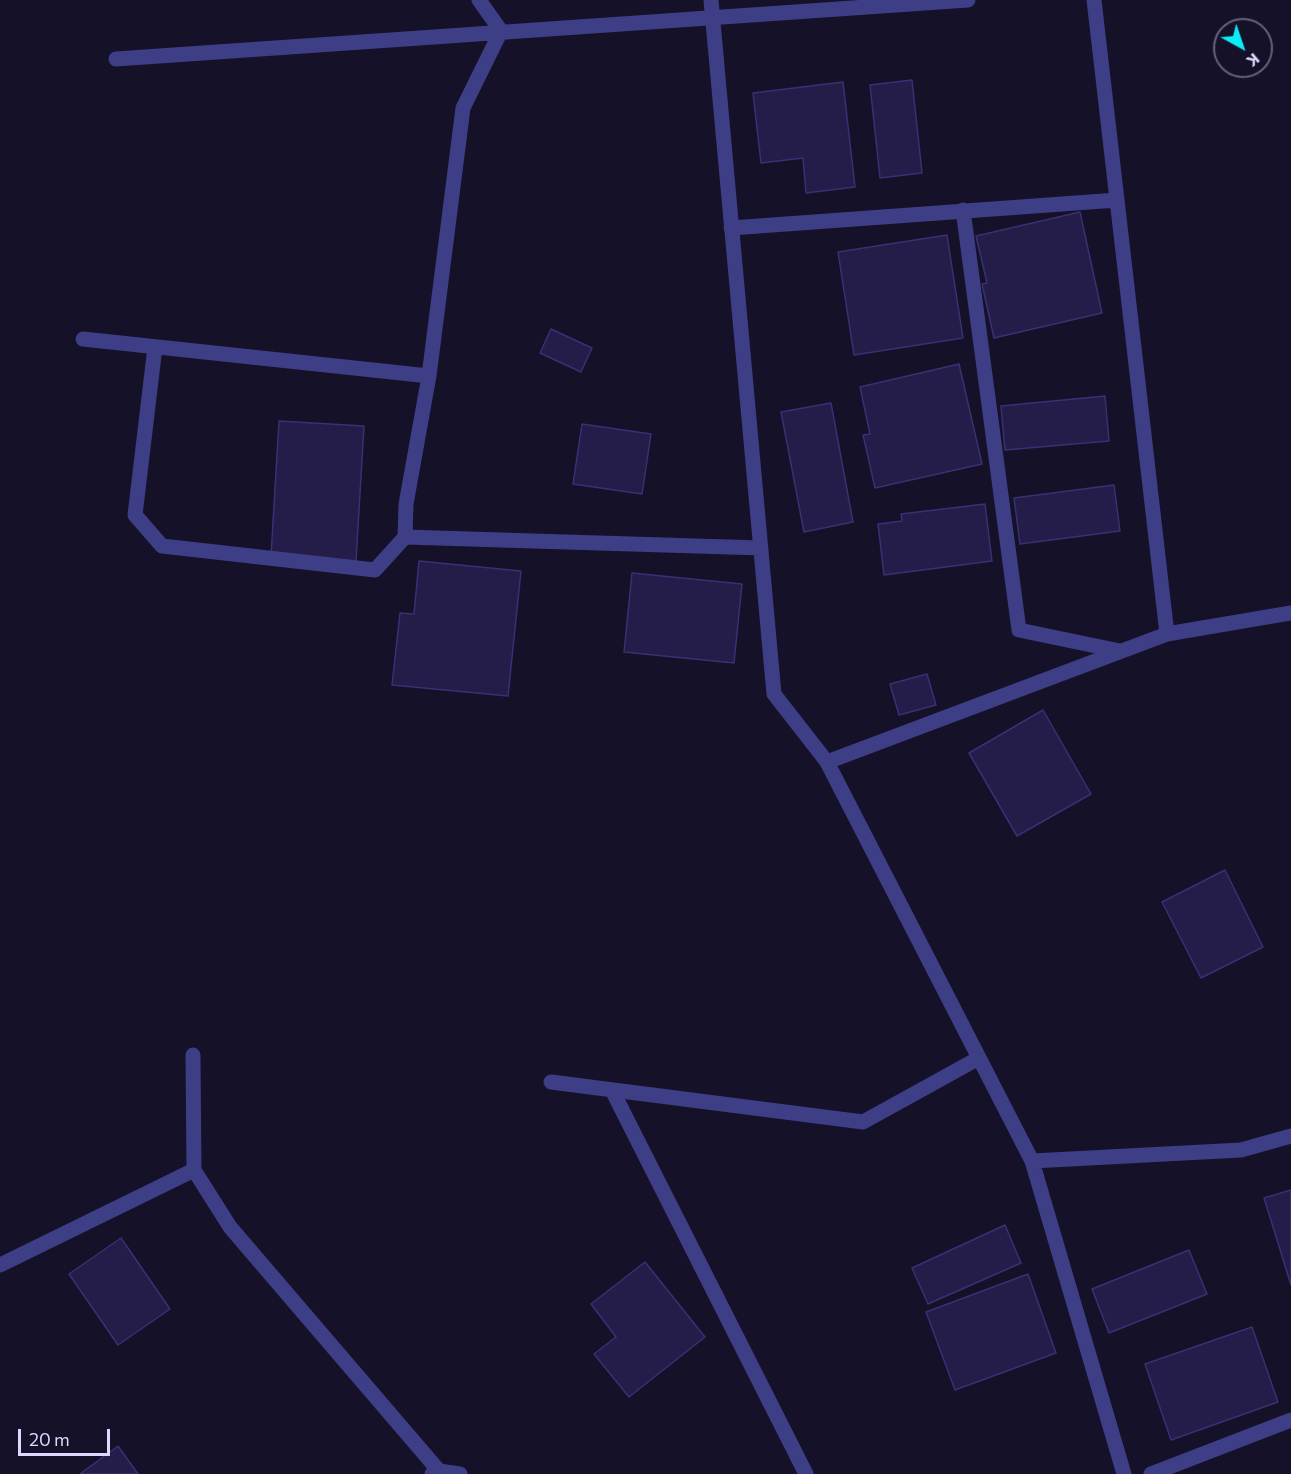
<!DOCTYPE html>
<style>
body{margin:0}
#map{position:relative;width:1291px;height:1474px;overflow:hidden;background:#141128;font-family:Commissioner,sans-serif}
canvas{display:block}
.north{position:absolute;left:1213px;top:18px;width:60px;height:60px;box-sizing:border-box;background:#141128;border:2px solid #64617e;border-radius:50%;rotate:140deg;font-size:16px;font-weight:700;line-height:24px;text-align:center;color:#dcd9fe}
.north::after{content:'';display:block;margin:auto;width:21px;height:27px;background:#0becf8;clip-path:polygon(50% 0,100% 100%,50% 72%,0 100%)}
.scale{position:absolute;left:18px;top:1429px;width:92px;height:27px;box-sizing:border-box;border:3px solid #dcd9fe;border-top:0;padding-left:8px;font-size:18px;line-height:21px;white-space:nowrap;color:#dcd9fe;-webkit-text-stroke:4px #141128;paint-order:stroke}
</style>
<div id="map">
<canvas width="1291" height="1474"></canvas>
<div class="north">K</div>
<div class="scale">20 m</div>
</div>
<script>
const ctx = document.querySelector('canvas').getContext('2d');
ctx.lineJoin = 'round';
function fillPath(path, color) {
  ctx.fillStyle = color;
  ctx.fill(path, 'evenodd');
}
function strokePath(path, color, width, dash) {
  ctx.strokeStyle = color;
  ctx.lineWidth = width;
  ctx.lineCap = dash ? 'butt' : 'round';
  ctx.setLineDash(dash || []);
  ctx.stroke(path);
}
const building = new Path2D(`
 M912,80L922,173L880,178L870,85Z
 M843,82L855,187L806,193L803,158L761,163L753,93Z
 M1080,212L1102,313L994,338L982,284L987,283L976,236Z
 M947,235L963,338L854,355L838,252Z
 M551,329L592,348L581,372L540,353Z
 M959,364L982,464L875,488L863,435L870,434L860,387Z
 M1105,396L1109,441L1005,450L1001,406Z
 M831,403L853,522L804,532L781,412Z
 M279,421L364,426L356,561L271,556Z
 M582,424L651,434L642,494L573,484Z
 M1114,485L1120,531L1020,544L1014,498Z
 M985,504L992,561L884,575L878,524L902,521L901,514Z
 M419,561L521,571L508,696L392,685L400,613L414,614Z
 M632,573L742,584L734,663L624,652Z
 M927,674L936,705L899,715L890,684Z
 M1043,710L1091,794L1017,836L969,753Z
 M1225,870L1263,947L1201,978L1162,902Z
 M1291,1190V1285L1264,1198Z
 M1005,1225L1021,1263L928,1304L912,1268Z
 M121,1238L170,1309L118,1345L69,1274Z
 M1189,1250L1207,1294L1109,1333L1092,1289Z
 M645,1262L705,1337L629,1397L594,1354L616,1337L591,1304Z
 M1028,1274L1056,1353L955,1390L926,1312Z
 M1252,1327L1278,1402L1171,1440L1145,1364Z
 M118,1446L138,1474H80Z`);
fillPath(building, '#241d49');
strokePath(building, '#3a3074', 1.5);
strokePath(new Path2D(`
 M479,0L501,31L463,108L429,376L406,504L405,537L761,548
 M711,0L774,694L827,762L1032,1161L1124,1474
 M1094,0L1167,634
 M116,59L968,0
 M963,210L1019,630L1120,651
 M731,228L1117,200
 M83,339L429,376
 M155,347L135,515L162,546L375,570L405,537
 M827,762L1167,634L1291,613
 M193,1055L194,1170L230,1227L439,1471
 M551,1082L863,1122L979,1058
 M612,1090L806,1474
 M1032,1161L1241,1150L1291,1136
 M0,1265L194,1170
 M432,1474L439,1471L460,1474
 M1151,1474L1291,1420`), '#3d3e86', 15);
</script>
